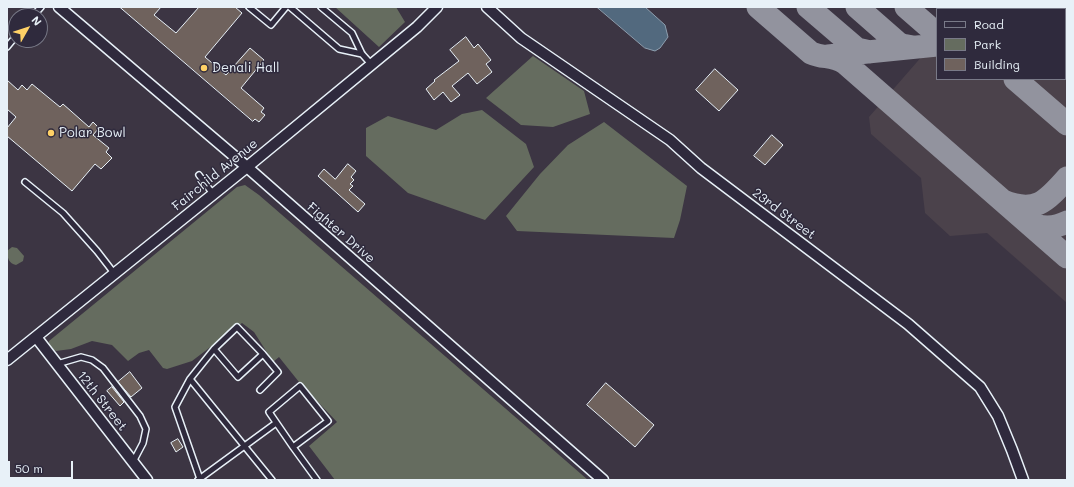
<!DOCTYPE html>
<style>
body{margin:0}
#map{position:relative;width:1074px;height:487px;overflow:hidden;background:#3c3543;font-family:Mali,sans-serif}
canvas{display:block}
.frame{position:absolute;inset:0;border:8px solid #e8f1f8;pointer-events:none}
.legend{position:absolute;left:936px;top:8px;width:130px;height:72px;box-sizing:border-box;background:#2f2a3d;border:1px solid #797a88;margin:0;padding:5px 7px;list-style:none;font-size:12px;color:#e8f1f8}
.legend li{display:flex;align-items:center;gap:8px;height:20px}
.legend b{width:20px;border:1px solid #797a88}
.north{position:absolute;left:8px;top:8px;width:40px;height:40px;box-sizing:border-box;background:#2f2a3d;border:1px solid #797a88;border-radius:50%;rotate:51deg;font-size:11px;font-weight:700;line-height:16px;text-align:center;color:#e8f1f8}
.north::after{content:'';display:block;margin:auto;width:14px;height:18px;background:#ffd166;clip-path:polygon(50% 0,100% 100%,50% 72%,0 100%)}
.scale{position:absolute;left:8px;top:461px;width:65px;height:18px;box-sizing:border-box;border:2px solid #e8f1f8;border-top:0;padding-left:5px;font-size:12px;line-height:14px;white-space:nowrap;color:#e8f1f8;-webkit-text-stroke:3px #2f2a3d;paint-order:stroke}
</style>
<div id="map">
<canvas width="1074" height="487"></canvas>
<div class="frame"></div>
<ul class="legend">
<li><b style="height:5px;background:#2f2a3d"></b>Road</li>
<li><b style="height:11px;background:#656c5f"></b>Park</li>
<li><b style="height:11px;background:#6f625d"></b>Building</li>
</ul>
<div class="north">N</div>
<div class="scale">50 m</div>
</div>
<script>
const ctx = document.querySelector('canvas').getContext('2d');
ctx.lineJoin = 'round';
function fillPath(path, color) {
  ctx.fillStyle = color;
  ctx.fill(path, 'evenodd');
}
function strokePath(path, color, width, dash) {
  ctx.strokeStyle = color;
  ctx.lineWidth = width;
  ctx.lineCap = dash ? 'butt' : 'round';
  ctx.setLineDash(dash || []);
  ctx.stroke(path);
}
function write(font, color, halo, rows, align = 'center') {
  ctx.font = font + ' Mali,sans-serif';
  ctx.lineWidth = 3;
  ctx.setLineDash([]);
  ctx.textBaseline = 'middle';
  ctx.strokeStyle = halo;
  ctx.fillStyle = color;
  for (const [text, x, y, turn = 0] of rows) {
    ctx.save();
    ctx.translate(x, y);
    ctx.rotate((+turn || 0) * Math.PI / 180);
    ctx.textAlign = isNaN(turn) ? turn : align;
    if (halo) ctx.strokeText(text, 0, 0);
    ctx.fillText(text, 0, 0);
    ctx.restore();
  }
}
fillPath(new Path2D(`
 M965,7H1058L1060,9H963Z
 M1065,13L1067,15V303L987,233L950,236L925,213L921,178L871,134L869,117L937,39V79H1065Z`), '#4b424b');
fillPath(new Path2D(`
 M335,7H396L405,22L379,47Z
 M533,56L584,91L590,114L553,127L521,125L486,98Z
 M482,110L526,144L534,167L485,220L408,193L366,156V128L388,116L436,130L462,114Z
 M604,122L687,186L680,220L674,238L517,231L506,216L540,174L568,145Z
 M245,185L259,195L588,480H335L309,446L337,422L299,382L279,357L273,362L254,332L242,323L192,361L167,369L163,368L149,350L139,353L128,361L112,345L92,341L71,349L56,351L48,346L49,341L237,187Z
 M12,247L17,248L24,256L23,261L16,265C9,264 7,257 7,251Z`), '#656c5f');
const water = new Path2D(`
 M597,7H645L665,25L668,37L660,48L655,51L645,48Z`);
fillPath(water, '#52697e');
strokePath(water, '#8e9faf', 1);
strokePath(new Path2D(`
 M758,7L811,53C824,59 831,54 845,63L1067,257
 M808,7L857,49L870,52
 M857,7L898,43L902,45L913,47
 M906,7L937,34
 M1005,7L1008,9
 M1061,9L1067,8
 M1065,32L1067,31
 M828,56L937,45
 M1015,79L1067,124
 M1003,201C1035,214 1046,202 1067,178
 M1027,222C1041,228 1053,229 1067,222`), '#92939e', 23);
const building = new Path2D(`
 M120,7H161L154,15L176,33L199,7H235L242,13L205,57L226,75L250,48L264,60L241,88L264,108L261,112L265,115L259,122L255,119L253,121Z
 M466,37L474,48L478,44L491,60L486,64L492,72L477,84L468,73L452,86L460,95L451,102L443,92L434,100L426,89L435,81L434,80L459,61L450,50Z
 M715,69L738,90L719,111L696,90Z
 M7,80L18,90L22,85L27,90L32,84L60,107L63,104L89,127L93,122L99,128L93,135L109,148L106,152L112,158L101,169L95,164L72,191L7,136V128L16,117L7,109Z
 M772,135L783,145L765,165L754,156Z
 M348,164L356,171L351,177L354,180L350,184L353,186L349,190L365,204L358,212L318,176L324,169L335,179Z
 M130,372L142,388L131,397L118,382Z
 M606,383L654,425L635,447L587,405Z
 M112,387L124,402L120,406L107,391Z
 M178,439L183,447L176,452L171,443Z`);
fillPath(building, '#6f625d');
strokePath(building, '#e8f1f8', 1);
const lane = new Path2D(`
 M249,7L271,25L286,7
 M290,7L339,49L362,54
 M321,7L352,33L362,54L371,64
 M33,16L41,7
 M7,47L16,36
 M199,175L213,194
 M25,182L63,213L97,251L114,273
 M214,349L238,377L263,354L237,327L214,349L190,379L272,480
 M57,364L81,357L92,360L103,368L140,416L146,429L143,443L133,462
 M190,379L175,407L200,479
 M300,386L328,421L293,447L269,412Z
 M260,390L278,372L263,354
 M293,447L317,480
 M198,480L276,423`);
const street = new Path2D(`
 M59,7L247,167L603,480
 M487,7L521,38L670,140L701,168L908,324L980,387L998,416L1012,450L1023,480
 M36,337L147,480
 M7,360L247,167L417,27L437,7`);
strokePath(lane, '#e8f1f8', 8);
strokePath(street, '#e8f1f8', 13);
strokePath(lane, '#2f2a3d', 5);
strokePath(street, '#2f2a3d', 10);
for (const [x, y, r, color] of [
 [204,68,4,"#ffd166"],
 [51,133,4,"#ffd166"]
]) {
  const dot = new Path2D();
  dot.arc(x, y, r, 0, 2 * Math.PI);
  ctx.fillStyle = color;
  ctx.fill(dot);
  strokePath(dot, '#2f2a3d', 1.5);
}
write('13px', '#e8f1f8', '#2f2a3d', [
 ["Denali Hall",212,68],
 ["Polar Bowl",59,133]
], 'left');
write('13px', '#e8f1f8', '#2f2a3d', [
 ["Fairchild Avenue",215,175,-39],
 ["23rd Street",784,214,37],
 ["Fighter Drive",341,233,41],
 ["12th Street",102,401,52]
]);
</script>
